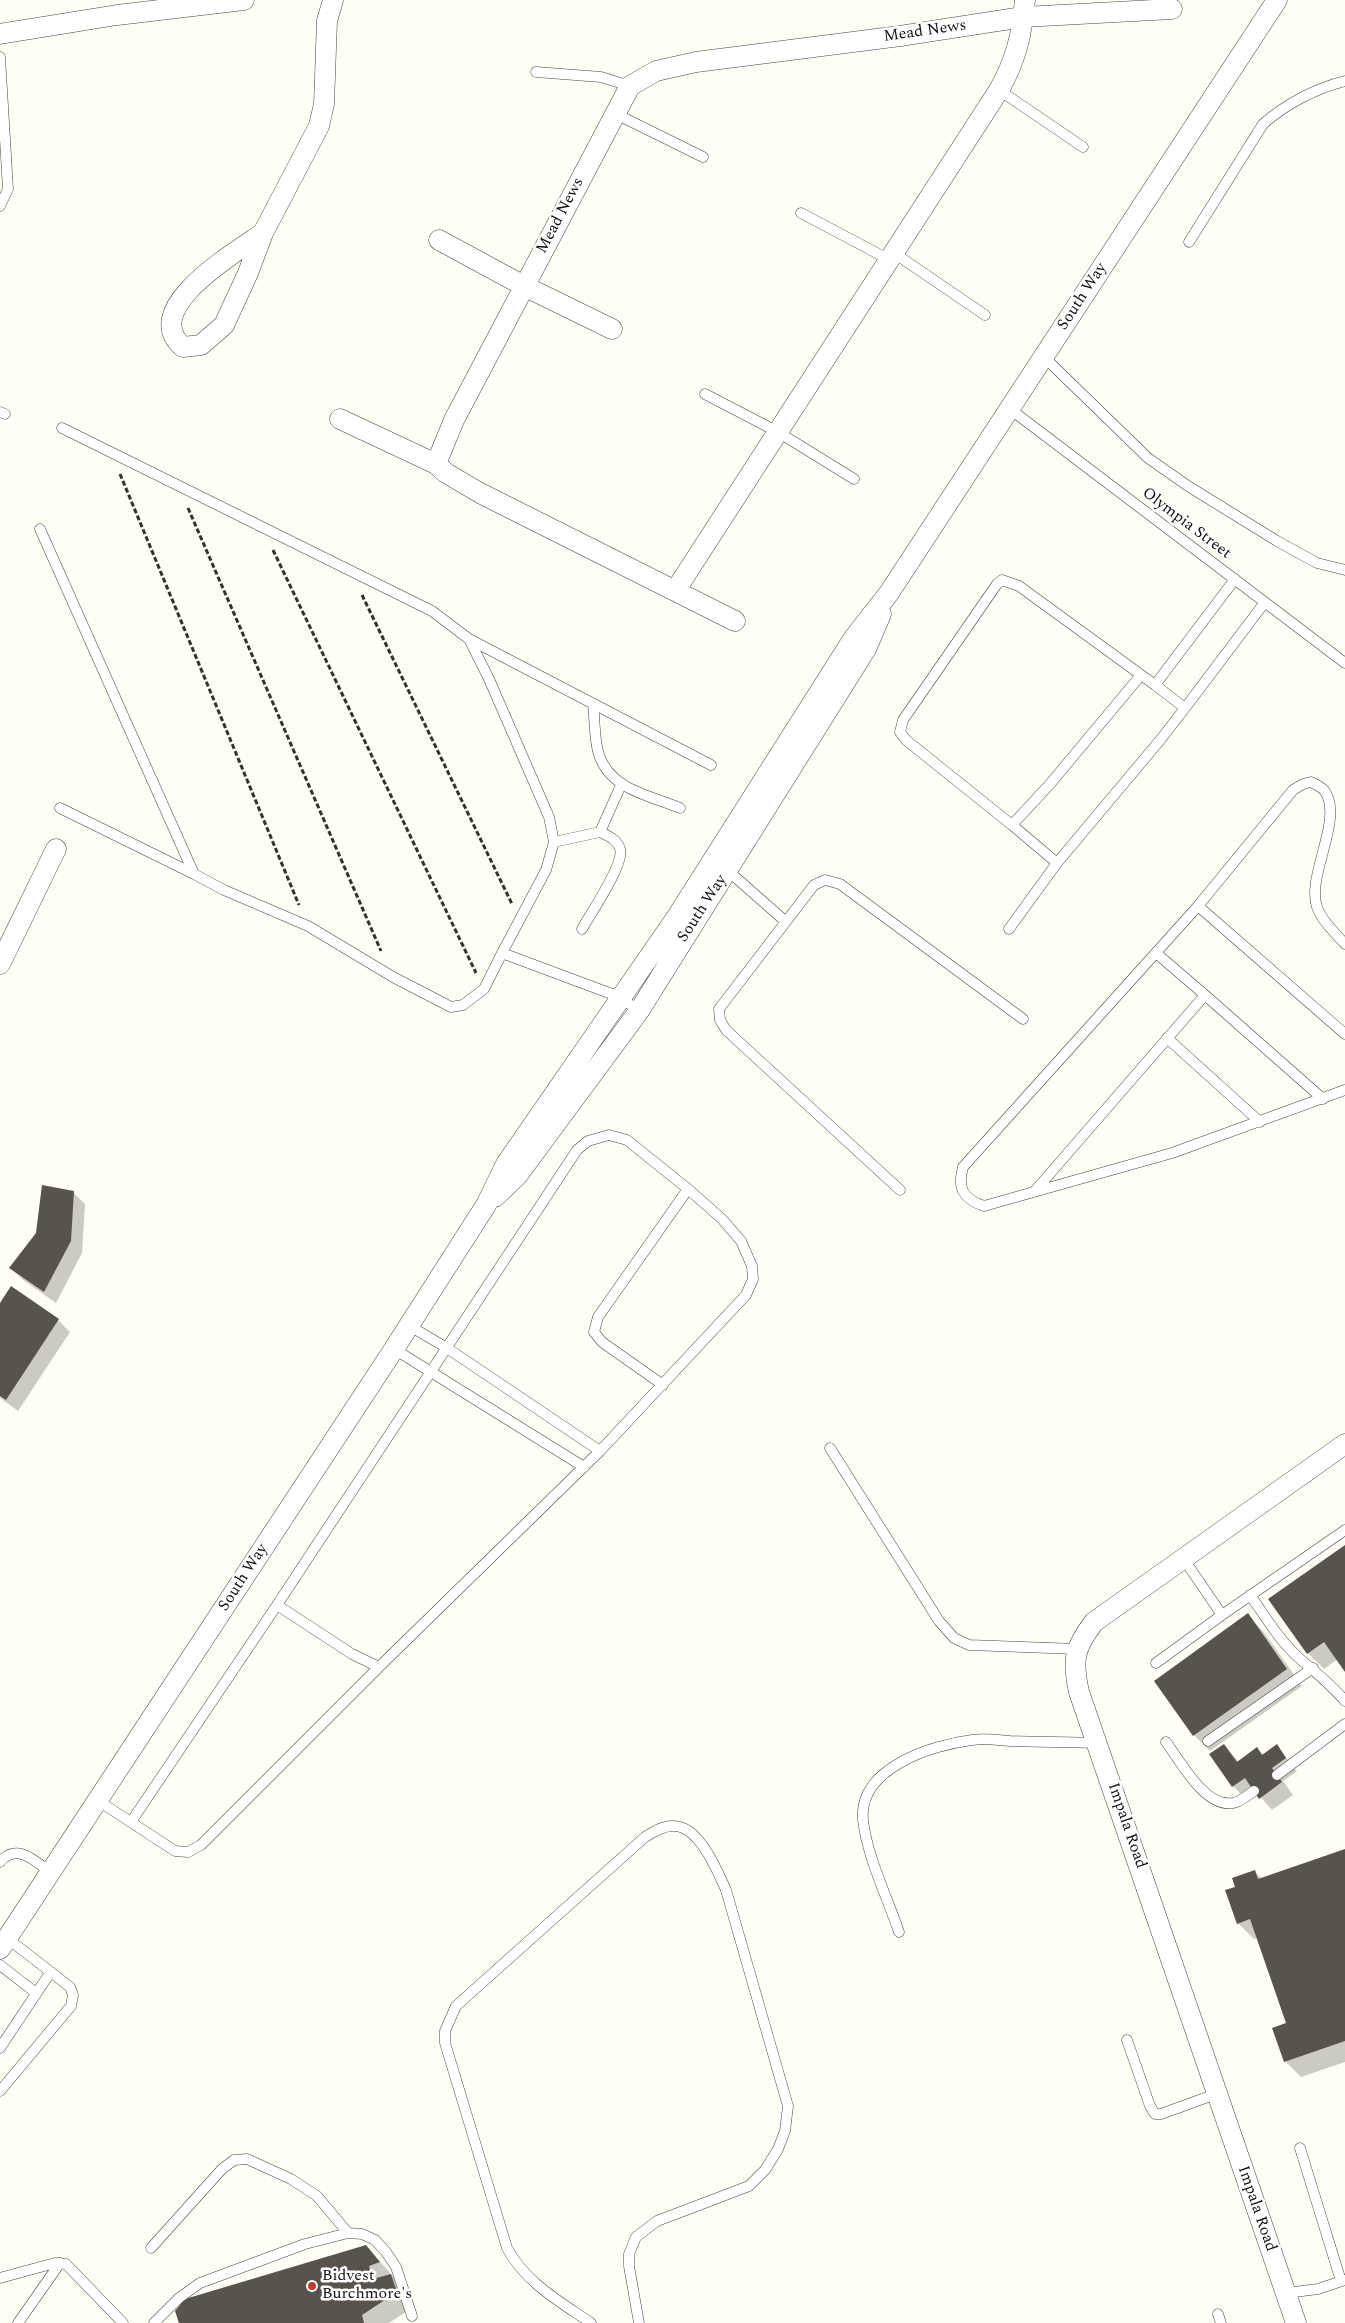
<!DOCTYPE html>
<style>
body{margin:0}
canvas{display:block;background:#fefef4}
</style>
<canvas width="1345" height="2323"></canvas>
<script>
const ctx = document.querySelector('canvas').getContext('2d');
ctx.lineJoin = 'round';
function fillPath(path, color) {
  ctx.fillStyle = color;
  ctx.fill(path, 'evenodd');
}
function strokePath(path, color, width, dash) {
  ctx.strokeStyle = color;
  ctx.lineWidth = width;
  ctx.lineCap = dash ? 'butt' : 'round';
  ctx.setLineDash(dash || []);
  ctx.stroke(path);
}
function write(font, color, halo, rows, align = 'center') {
  ctx.font = font + ' Spectral,serif';
  ctx.lineWidth = 5;
  ctx.setLineDash([]);
  ctx.textBaseline = 'middle';
  ctx.strokeStyle = halo;
  ctx.fillStyle = color;
  for (const [text, x, y, turn = 0] of rows) {
    ctx.save();
    ctx.translate(x, y);
    ctx.rotate((+turn || 0) * Math.PI / 180);
    ctx.textAlign = isNaN(turn) ? turn : align;
    if (halo) ctx.strokeText(text, 0, 0);
    ctx.fillText(text, 0, 0);
    ctx.restore();
  }
}
fillPath(new Path2D(`
 M73,1192L85,1204L82,1253L56,1303L23,1280L11,1268Z
 M0,1305L58,1320L70,1332L18,1411L0,1398Z
 M1345,1546V1670L1338,1659L1324,1669L1308,1653L1270,1599Z
 M1247,1615L1263,1631L1302,1686L1210,1751L1194,1735L1155,1681Z
 M1224,1746L1239,1762L1257,1749L1264,1755L1277,1746L1297,1771L1283,1781L1293,1795L1272,1810L1255,1791L1245,1798L1233,1786Z
 M1345,1850V2062L1301,2077L1285,2061L1287,2024L1258,1938L1254,1939L1238,1923L1236,1887L1254,1871L1262,1879Z
 M366,2246L406,2291L412,2308L389,2323H180Z`), '#0003');
fillPath(new Path2D(`
 M42,1185L74,1191L71,1241L44,1292L9,1268L36,1233Z
 M11,1286L59,1319L6,1400L0,1396V1303Z
 M1345,1545V1672L1324,1642L1307,1654L1268,1599Z
 M1248,1613L1287,1669L1193,1736L1154,1681Z
 M1224,1744L1237,1762L1257,1747L1262,1755L1277,1744L1286,1758L1272,1768L1282,1782L1259,1799L1245,1778L1232,1787L1209,1754Z
 M1345,1849V2041L1284,2062L1272,2028L1286,2023L1250,1919L1237,1924L1225,1890L1235,1887L1232,1878L1255,1870L1258,1879Z
 M366,2245L380,2262L369,2266L373,2279L391,2274L397,2292L362,2315L364,2323H179L175,2311L185,2299Z`), '#59534d');
const service = new Path2D(`
 M0,57L8,189L0,206
 M536,72L601,77L630,86
 M999,90L1083,147
 M614,113L703,157
 M801,213L890,260
 M1189,242L1263,124C1286,104 1316,88 1345,81
 M894,253L985,315
 M1044,357L1148,458L1188,486L1277,541L1317,563L1345,570
 M705,394L778,432L854,479
 M1010,409L1345,663
 M0,412L5,414
 M62,428L432,611L469,639L489,679L549,817L554,842L546,870L502,953
 M40,529L194,874L224,890L308,926L393,977L451,1007L463,1005L484,989L502,953L620,997L639,1011
 M469,639L711,765
 M1141,675L1050,784L1012,825L906,740L900,732L903,720L997,584L1002,580L1019,586L1155,685L1235,579
 M593,704C595,720 594,740 599,755C611,790 649,795 680,808
 M1185,708L1265,602
 M60,808L194,874
 M1012,825L1057,863
 M554,842L600,832L621,785
 M726,869L785,921
 M1198,906L1345,1034
 M582,929C590,914 625,864 620,849C617,839 608,836 600,832
 M1009,929L1057,863L1161,739L1185,708L1155,685
 M1345,944C1335,933 1322,921 1317,907C1306,875 1345,818 1324,790C1321,787 1315,784 1311,782L1303,784L1293,790L1198,906L963,1167C957,1188 963,1199 984,1206L1172,1153L1345,1090
 M1205,995L1323,1099
 M1167,1038L1260,1122
 M900,1190L726,1030L720,1020L719,1009L814,885L825,880L840,884L1023,1019
 M1034,1192L1205,995L1156,953
 M408,1325L447,1348L600,1451
 M394,1349L584,1467
 M663,1385L602,1342L594,1332L598,1317L688,1189
 M830,1448L939,1621L954,1638L969,1645L1077,1649
 M1183,1558L1222,1615L1345,1530
 M1250,1595C1265,1616 1279,1640 1299,1658C1315,1672 1331,1684 1345,1701
 M1156,1663L1222,1615
 M1208,1741L1313,1668
 M1166,1742C1181,1762 1205,1808 1233,1803C1240,1802 1248,1795 1254,1791
 M1277,1775L1345,1724
 M97,1800L175,1851L188,1852L201,1845L379,1667
 M131,1822L277,1605L577,1150L588,1141L609,1135L627,1140L688,1189L722,1219L741,1241L752,1266L753,1279L746,1295L600,1451L379,1667L352,1654L277,1605
 M0,1862C17,1842 35,1861 50,1872
 M899,1932C887,1897 867,1856 863,1820C858,1768 932,1745 972,1740C984,1738 998,1740 1010,1741C1039,1742 1068,1742 1097,1743
 M0,1965L36,1993
 M1127,2040L1150,2106L1155,2114H1161L1216,2094
 M0,2048L50,1973
 M0,2091L71,2006L73,1995L70,1987L7,1938
 M1300,2148L1341,2281
 M151,2248L222,2169L234,2160L247,2159L291,2179L317,2196L348,2233
 M0,2278L55,2263L66,2264L123,2323
 M1286,2293L1318,2289L1345,2280
 M1218,2314L1221,2323
 M18,2323L60,2263
 M154,2323L179,2298L200,2283L305,2244L348,2233L362,2234L375,2240L386,2252L396,2267L412,2316
 M591,2323C559,2301 526,2283 507,2248L445,2043V2031L456,2006L645,1837C653,1832 664,1825 674,1826C699,1826 717,1870 726,1890L788,2106L785,2131L778,2149L765,2170L749,2186L657,2221L636,2237L629,2254V2266L639,2323`);
const minor = new Path2D(`
 M0,34L117,15L244,0
 M263,233C236,252 138,309 183,347L201,345L224,325L248,273L263,233L319,126L324,104L327,21L333,0
 M439,240L524,286L612,329
 M340,419L436,464
 M675,591L999,90C1016,60 1022,34 1025,0
 M735,621L480,493L446,473L436,464L454,420L630,86L656,71L696,62L900,36L1023,17L1172,9
 M0,964L56,849
 M495,1197L517,1176L639,1011L866,649L881,614
 M0,1949L394,1349L486,1205L506,1164L676,918L853,639L889,593L1277,0
 M1296,2323L1079,1692C1072,1660 1074,1648 1094,1622L1345,1444`);
strokePath(service, '#434343', 11);
strokePath(minor, '#434343', 21);
strokePath(new Path2D(`
 M120,474L299,905
 M188,508L381,951
 M273,550L476,973
 M362,595L512,904`), '#323232', 3, [5, 2.5]);
strokePath(service, '#fff', 10);
strokePath(minor, '#fff', 20);
for (const [x, y, r, color] of [
 [312,2286,5,"#bc3e2d"]
]) {
  const dot = new Path2D();
  dot.arc(x, y, r, 0, 2 * Math.PI);
  ctx.fillStyle = color;
  ctx.fill(dot);
  strokePath(dot, '#fff', 2);
}
write('16px', '#101010', '#fff', [
 ["Mead News",925,32,-8],
 ["Mead News",561,216,-62],
 ["South Way",1083,297,-57],
 ["Olympia Street",1186,524,37],
 ["South Way",703,909,-57],
 ["South Way",244,1578,-57],
 ["Impala Road",1126,1826,71],
 ["Impala Road",1256,2209,71]
]);
write('16px', '#101010', '#fff', [
 ["Bidvest",322,2277],
 ["Burchmore's",322,2295]
], 'left');
</script>
